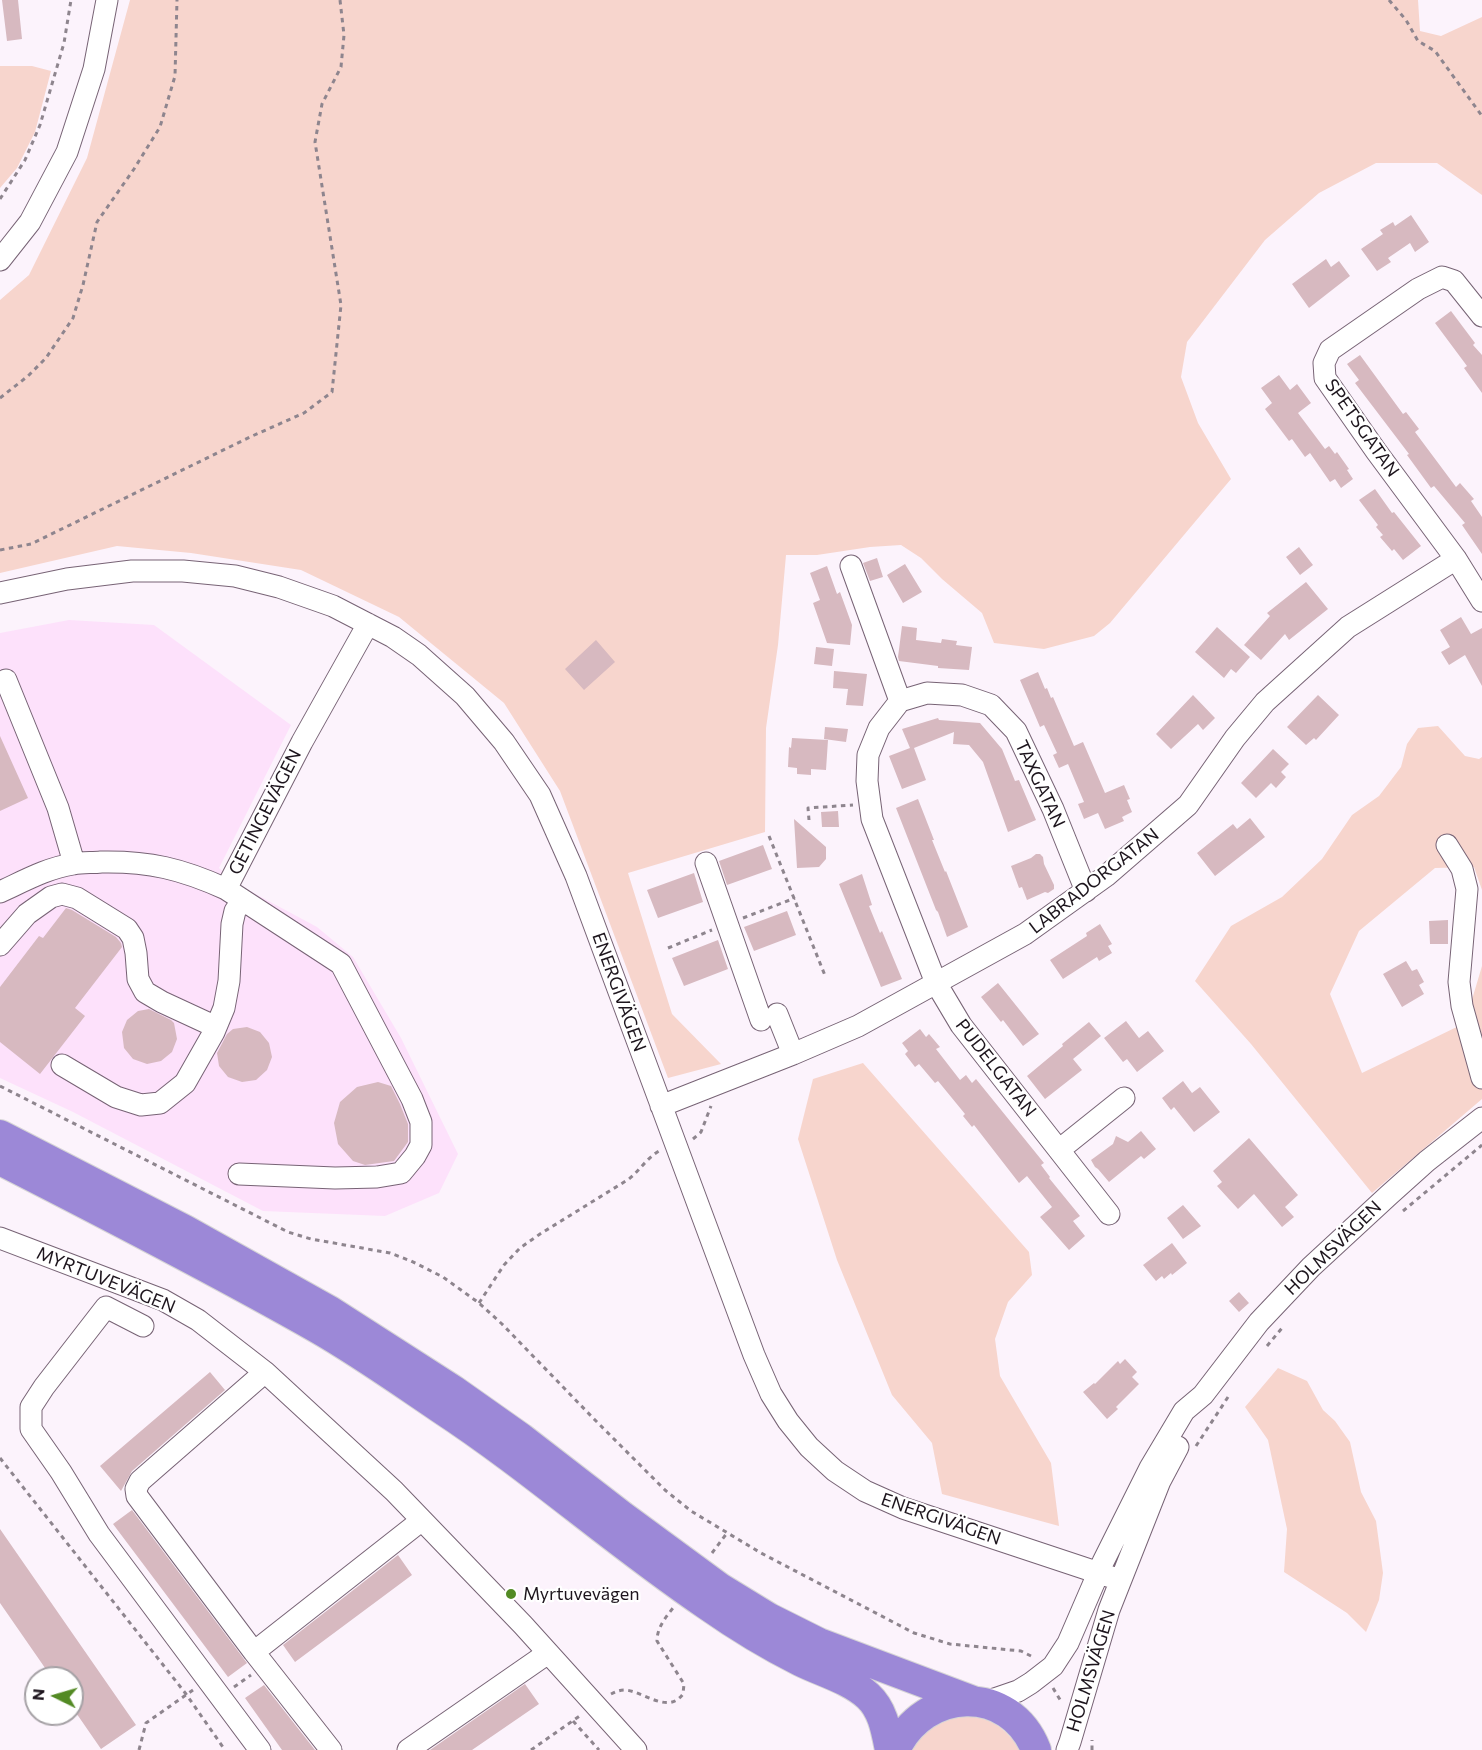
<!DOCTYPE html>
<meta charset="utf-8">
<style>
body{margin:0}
#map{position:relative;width:1482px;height:1750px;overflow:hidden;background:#fcf3fc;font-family:Commissioner,sans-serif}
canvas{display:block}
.north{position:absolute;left:24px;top:1666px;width:60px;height:60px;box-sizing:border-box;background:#fff;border:2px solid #a5a1a5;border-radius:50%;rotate:275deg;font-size:16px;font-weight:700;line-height:24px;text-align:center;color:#1d151d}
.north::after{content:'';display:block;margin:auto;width:21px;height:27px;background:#538a24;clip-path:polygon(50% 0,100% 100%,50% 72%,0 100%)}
</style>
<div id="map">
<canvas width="1482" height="1750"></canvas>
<div class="north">N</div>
</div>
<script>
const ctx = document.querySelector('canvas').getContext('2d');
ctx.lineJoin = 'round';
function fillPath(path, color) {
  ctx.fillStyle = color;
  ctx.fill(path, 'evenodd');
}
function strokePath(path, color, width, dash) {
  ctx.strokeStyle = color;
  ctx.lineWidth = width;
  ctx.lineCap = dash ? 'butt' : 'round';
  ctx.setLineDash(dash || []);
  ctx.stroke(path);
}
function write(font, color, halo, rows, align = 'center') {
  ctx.font = font + ' Commissioner,sans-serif';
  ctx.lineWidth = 4.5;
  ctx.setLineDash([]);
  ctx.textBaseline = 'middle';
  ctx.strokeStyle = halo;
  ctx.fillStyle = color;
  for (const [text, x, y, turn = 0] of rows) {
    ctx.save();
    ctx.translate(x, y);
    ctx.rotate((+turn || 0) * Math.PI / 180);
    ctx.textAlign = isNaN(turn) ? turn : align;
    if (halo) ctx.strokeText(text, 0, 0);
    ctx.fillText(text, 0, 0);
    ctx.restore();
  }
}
fillPath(new Path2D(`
 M69,620L154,625L291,725L219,868L235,883L317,927L353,957L401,1038L458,1154L439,1193L385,1216L263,1211L73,1112L0,1078V633Z`), '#fde1fb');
fillPath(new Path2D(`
 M130,0H1418L1420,31L1441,36L1482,17V195L1437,163H1376L1319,193L1265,240L1187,342L1181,377L1198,423L1231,479L1110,623L1094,636L1044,649L994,643L982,613L942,579L921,558L901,545L870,547L817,555H786L778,645L766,728L765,832L628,873L672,1014L721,1064L668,1078L560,791L504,703L399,617L301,570L191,553L117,546L0,573V300L29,275L87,158Z
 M0,66H32L51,71L35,132L17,168L0,188Z
 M1438,726L1465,756L1479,759L1482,757V890L1474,867L1435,868L1359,931L1330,994L1362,1073L1465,1023L1482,966V1099L1372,1193L1251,1044L1195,981L1231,926L1282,897L1322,859L1352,815L1379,796L1401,767L1407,744L1418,728Z
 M863,1063L1029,1252L1032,1275L1008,1302L995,1339L1000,1376L1051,1463L1059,1526L942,1494L932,1443L892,1395L837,1260L798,1139L813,1079Z
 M1278,1368L1307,1381L1323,1410L1335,1421L1350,1442L1361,1492L1376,1521L1383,1573L1379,1600L1366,1632L1347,1613L1284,1572L1287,1529L1268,1440L1245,1407Z
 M963,1716C992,1717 1004,1727 1021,1750H911L918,1738L938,1722Z`), '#f7d5cd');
fillPath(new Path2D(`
 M2,0H18L22,39L7,41Z
 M1411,215L1429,242L1415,252L1410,243L1388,258L1391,262L1377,271L1361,249L1383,234L1380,230L1393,222L1395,226Z
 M1326,259L1331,267L1339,261L1350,276L1309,308L1292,284Z
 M1451,311L1475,343L1473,345L1482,355V393L1464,368L1467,366L1435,323Z
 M1360,355L1403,414L1406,412L1419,429L1415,432L1456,487L1460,483L1474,499L1471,501L1482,517V554L1462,525L1465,523L1434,486L1431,488L1407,455L1409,454L1355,383L1359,380L1347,364Z
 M1279,375L1290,390L1297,384L1311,403L1298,413L1325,449L1329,446L1335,454L1337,452L1349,469L1347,470L1353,479L1341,488L1335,479L1330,482L1310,453L1305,457L1292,439L1289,441L1265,409L1272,403L1261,388Z
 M1375,489L1392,513L1394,512L1421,546L1403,560L1394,549L1392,551L1380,537L1383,535L1376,527L1378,525L1359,500Z
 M1299,547L1313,565L1300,575L1286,557Z
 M877,558L883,577L870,581L863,563Z
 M905,564L922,592L903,603L887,575Z
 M827,566L837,594L840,592L852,625L850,645L827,643L813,603L820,600L810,573Z
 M1306,582L1328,609L1289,640L1285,634L1261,660L1244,645L1270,616L1267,613Z
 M1461,617L1471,634L1482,628V686L1465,655L1449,665L1441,652L1450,647L1440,630Z
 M902,626L917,628L916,640L941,643L942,639L957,641L956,645L972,647L969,670L938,668V666L899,661L898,657Z
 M1217,627L1250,657L1236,673L1231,669L1224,678L1195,652Z
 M596,640L615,662L584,690L565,669Z
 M816,647L834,649L832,666L814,664Z
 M834,671L867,674L863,706L846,705L848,689L833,688Z
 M1038,672L1045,689L1047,688L1051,698L1053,697L1074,746L1083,742L1105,793L1124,785L1130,799L1127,800L1132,812L1122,817L1124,821L1105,829L1098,813L1084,819L1078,804L1084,802L1068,764L1059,768L1053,755L1057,753L1044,725L1040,727L1020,680Z
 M1193,695L1215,718L1203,730L1198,724L1171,749L1156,734Z
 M1318,695L1339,715L1316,740L1314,738L1306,745L1287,727Z
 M938,718L939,720L980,723L1002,749L1015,781L1019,780L1036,820L1008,832L983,762L969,745L953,744L954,732L914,748L926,780L902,789L889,756L910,748L902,729Z
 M825,727L848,729L846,742L824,739Z
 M0,736L28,798L0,811Z
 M792,738L828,740L826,770L811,769V775L797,774V768L788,767L789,747L791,748Z
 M1273,749L1289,764L1281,772L1286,777L1276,788L1271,783L1256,798L1241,783Z
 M918,799L934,840H932L945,872L946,871L968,927L947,937L938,912L936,910L896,808Z
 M838,811L839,827H822L821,812Z
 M1250,818L1265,837L1215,876L1197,853L1233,824L1237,829Z
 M794,819L826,847V859L819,867L797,868Z
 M763,845L772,869L727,885L719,861Z
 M1036,854H1040L1043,857L1044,864L1054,885V889L1048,893L1045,892L1027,900L1022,887L1019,888L1011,866L1031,858Z
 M694,873L703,902L658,918L647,890Z
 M862,874L872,905L869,906L880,933L882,931L902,979L881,987L839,884Z
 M66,908L72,910L116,937L121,943L122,947L75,1008L85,1016L40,1074L0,1042V987L39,936L43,938Z
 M787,911L796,935L754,951L744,927Z
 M1448,920V944H1430L1429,921Z
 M1100,924L1112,944L1108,946L1112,953L1099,961L1097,957L1063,979L1050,960L1087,936L1086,933Z
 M718,940L728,969L684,986L672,958Z
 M1406,961L1412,971L1417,969L1424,982L1419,985L1424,994L1402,1007L1383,974Z
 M998,983L1039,1034L1023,1046L1003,1020L1001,1022L981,997Z
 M149,1009L171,1020L174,1023L177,1039L172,1052L161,1061L147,1064L133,1059L124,1048L122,1032L127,1020L138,1011Z
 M1126,1021L1139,1038L1148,1031L1164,1051L1137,1072L1127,1059L1123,1062L1104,1038Z
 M1089,1022L1101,1036L1073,1059L1082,1070L1045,1099L1027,1076L1063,1046L1062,1044Z
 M247,1027L260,1032L269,1043L272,1057L267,1070L256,1080L242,1082L228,1077L219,1066L217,1053L227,1034L233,1029Z
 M920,1029L926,1037L929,1034L940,1047L936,1049L960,1080L966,1075L972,1083L976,1079L1044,1163L1041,1165L1050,1177L1049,1178L1080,1216L1073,1221L1085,1236L1069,1250L1040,1217L1052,1207L1027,1176L1019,1183L974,1125L972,1127L963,1116L965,1114L938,1081L935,1083L919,1064L915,1067L905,1054L908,1051L902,1043Z
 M1183,1081L1192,1093L1200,1087L1220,1112L1194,1132L1174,1107L1171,1110L1162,1098Z
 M378,1082L391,1086L400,1104L408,1124V1142L394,1161L365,1165L353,1161L338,1144L334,1123L340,1102L357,1087Z
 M1141,1131L1156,1149L1144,1159L1141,1156L1109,1182L1098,1169L1095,1167L1091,1160L1113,1144L1116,1136L1128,1142Z
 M1249,1138L1298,1195L1285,1207L1294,1217L1282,1227L1254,1194L1238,1209L1217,1186L1222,1182L1213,1171Z
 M1183,1205L1201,1226L1183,1239L1167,1218Z
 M1172,1243L1187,1263L1172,1275L1171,1273L1164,1279L1162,1276L1156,1281L1143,1265Z
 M1239,1292L1249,1303L1239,1312L1229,1301Z
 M1125,1359L1137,1372L1132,1377L1139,1384L1116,1407L1118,1409L1107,1419L1083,1392L1094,1383L1095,1384L1118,1361L1120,1364Z
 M210,1372L225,1390L132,1471L121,1491L100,1466Z
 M132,1510L247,1663L228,1677L113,1524Z
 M0,1529L136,1725L101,1749L72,1707V1678H52L0,1603Z
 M398,1555L412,1575L295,1662L283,1645Z
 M525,1684L539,1704L472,1750H430Z
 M264,1685L315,1750H282L245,1698Z`), '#d7b9c0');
const minor = new Path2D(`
 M0,260L30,222L67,152L94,69L107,0
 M1482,316L1454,281L1442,277L1418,289L1330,350L1324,363L1325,378L1376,451L1456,559L1482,601
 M851,566L900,701
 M0,593L67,579L132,571H183L235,576L279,587L333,606L393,637L419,655L465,696L504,742L540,795L576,876L754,1355L771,1394L788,1421L809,1447L835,1471L865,1491L903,1508L1120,1580
 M6,680L58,808L74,863
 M1447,845L1462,869L1467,889L1459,982L1462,1006L1482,1078
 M706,863L761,1020
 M226,889L341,964L412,1099L421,1122V1145L415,1156L401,1173L377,1177L335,1178L239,1174
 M1086,891L1053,809L1016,731L991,705L962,695L927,693L900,701L879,728L868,755L867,781L872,819L936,983L961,1025L1109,1214
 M0,892C24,881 47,868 73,864C82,862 92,863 101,862C149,861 182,869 226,889L302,742L368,624
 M0,945L27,914L51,897L62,894L77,898L127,929L133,938L136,953L138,979L145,992L162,1002L216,1027
 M777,1014L793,1054
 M62,1065L116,1097L141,1105L160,1103L185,1083L214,1032L224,1008L229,981L232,924L235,911L242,901
 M661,1106L793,1054L858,1026L1025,934L1106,876L1188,805L1235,738L1265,702L1348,627L1456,559
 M1059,1150L1124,1098
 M0,1238L163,1300L198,1320L265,1372L394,1491L523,1625L636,1750
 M143,1326L106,1307L44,1387L31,1407V1429L61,1472L99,1534L260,1750
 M265,1372L140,1481L136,1489L137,1496L254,1652L331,1750
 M254,1652L422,1520
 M983,1703L1018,1691L1031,1683L1053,1666L1068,1643L1103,1562L1150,1468L1184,1411L1203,1395L1259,1322L1311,1267L1389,1195L1427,1161L1482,1118
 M408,1750L548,1653
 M1067,1750L1070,1742L1109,1610L1160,1481L1178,1447`);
const highway = new Path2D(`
 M0,1135L185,1230L330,1311L453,1390L521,1438L622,1516L720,1588L769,1618L819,1643L973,1701
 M0,1160C106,1214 213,1269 317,1328C359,1352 400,1381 440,1408C533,1469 615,1543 707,1605C737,1626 768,1645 800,1661C822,1672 849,1679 868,1696C883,1710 886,1730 890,1750
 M895,1750C924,1687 1010,1683 1036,1750`);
strokePath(minor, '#776375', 23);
strokePath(highway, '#d6d5d6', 32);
strokePath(new Path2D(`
 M1389,0L1406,20L1418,41L1435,51L1482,116
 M0,199L25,160L40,125L64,43L71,0
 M0,398L28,376L46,358L73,318L83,285L97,222L134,169L160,127L175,76L177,0
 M0,550L31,544L250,437L304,413L332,392L341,305L315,142L322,104L341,67L344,35L340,0
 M809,820L808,808L853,805
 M769,836L826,978
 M743,918L795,898
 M668,948L712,930
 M0,1086L288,1232L311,1239L390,1253L411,1261L443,1277L479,1303L502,1324L595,1420L665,1490L691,1511L761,1553L914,1633L950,1644L1021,1651L1033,1657
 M693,1139L701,1132L711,1106
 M1403,1211L1482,1145
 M479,1303L504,1265L520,1248L540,1234L629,1179C640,1170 647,1158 659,1151
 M1267,1346L1282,1328
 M1196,1446L1230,1394
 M0,1458L186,1694L225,1750
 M712,1553L727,1533
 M234,1687L251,1675
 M1053,1688L1062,1703
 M611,1694C615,1692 619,1690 625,1690C643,1691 668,1715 683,1694L684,1684L657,1641C657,1628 665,1618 673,1608
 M573,1721L599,1750
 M139,1750L146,1723L193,1690
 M531,1750L581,1715
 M1092,1750V1740`), '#8e858e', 3, [4.5, 4.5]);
strokePath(minor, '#fff', 21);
strokePath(highway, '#9c88d7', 30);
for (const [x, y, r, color] of [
 [511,1594,6,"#538a24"]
]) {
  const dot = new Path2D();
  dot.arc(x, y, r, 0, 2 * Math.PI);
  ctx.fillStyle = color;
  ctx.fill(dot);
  strokePath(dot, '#fff', 2);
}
write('18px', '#1d151d', '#fff', [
 ["SPETSGATAN",1362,428,55],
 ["TAXGATAN",1040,784,65],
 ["GETINGEVÄGEN",265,812,-63],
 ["LABRADORGATAN",1094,881,-38],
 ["ENERGIVÄGEN",619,992,70],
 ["PUDELGATAN",996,1068,52],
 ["HOLMSVÄGEN",1333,1248,-44],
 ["MYRTUVEVÄGEN",106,1280,22],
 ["ENERGIVÄGEN",941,1519,19],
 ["HOLMSVÄGEN",1091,1671,-73]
]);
write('18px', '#1d151d', '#fff', [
 ["Myrtuvevägen",523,1594]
], 'left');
</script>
